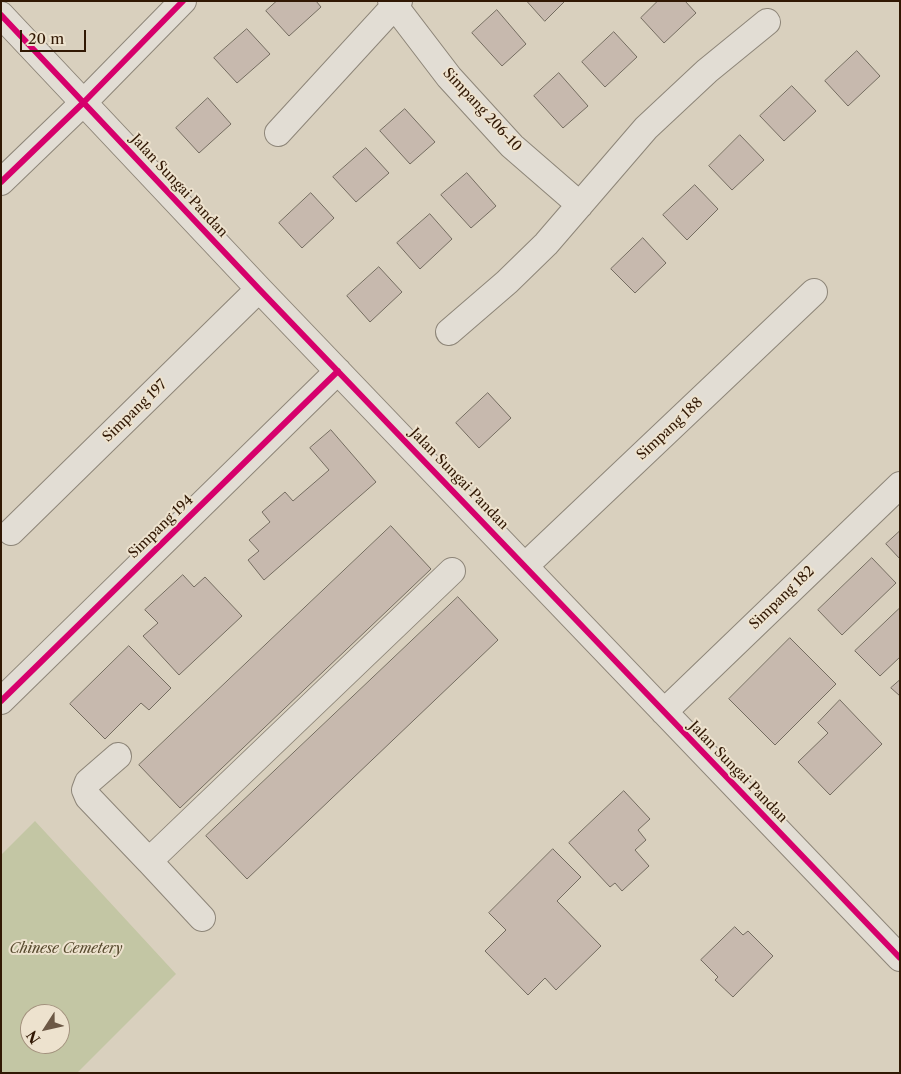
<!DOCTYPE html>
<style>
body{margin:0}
#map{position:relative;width:901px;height:1074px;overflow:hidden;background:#d9d0be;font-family:"Libre Caslon Text",serif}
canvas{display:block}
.frame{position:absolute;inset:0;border:2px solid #311804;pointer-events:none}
.north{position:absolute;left:20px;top:1004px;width:50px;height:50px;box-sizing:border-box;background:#ede2ce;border:1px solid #a2917d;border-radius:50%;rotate:235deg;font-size:14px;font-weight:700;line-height:20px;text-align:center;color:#311804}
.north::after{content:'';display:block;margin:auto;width:18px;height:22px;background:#6c5845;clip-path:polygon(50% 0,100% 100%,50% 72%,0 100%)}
.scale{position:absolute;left:20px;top:30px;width:66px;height:22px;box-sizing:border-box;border:2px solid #311804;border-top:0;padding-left:6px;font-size:15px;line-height:18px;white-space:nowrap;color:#311804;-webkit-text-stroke:4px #ede2ce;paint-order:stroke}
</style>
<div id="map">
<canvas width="901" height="1074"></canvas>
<div class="frame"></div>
<div class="north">N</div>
<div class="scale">20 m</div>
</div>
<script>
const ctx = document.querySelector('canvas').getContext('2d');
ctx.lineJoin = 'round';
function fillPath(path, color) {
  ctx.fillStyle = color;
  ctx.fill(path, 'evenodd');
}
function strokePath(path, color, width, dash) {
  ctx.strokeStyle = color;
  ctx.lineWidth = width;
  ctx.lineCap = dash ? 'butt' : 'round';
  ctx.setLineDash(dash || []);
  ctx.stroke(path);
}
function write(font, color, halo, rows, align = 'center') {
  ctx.font = font + ' "Libre Caslon Text",serif';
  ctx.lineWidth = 4;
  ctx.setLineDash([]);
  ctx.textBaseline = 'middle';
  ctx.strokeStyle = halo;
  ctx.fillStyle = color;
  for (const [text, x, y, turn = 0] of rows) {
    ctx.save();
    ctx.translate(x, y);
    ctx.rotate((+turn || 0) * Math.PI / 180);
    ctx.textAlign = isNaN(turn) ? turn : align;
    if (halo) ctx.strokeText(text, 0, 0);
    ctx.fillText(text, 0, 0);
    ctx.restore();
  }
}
fillPath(new Path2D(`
 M35,821L176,974L77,1073H1V855ZM30,1014H60V1044H30Z`), '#c3c6a4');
const building = new Path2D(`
 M277,1H316L321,7L289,36L266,11Z
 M527,1H565L545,21Z
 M658,1H685L696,13L664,43L641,18Z
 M497,10L526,44L502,66L472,33Z
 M247,29L270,54L237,83L214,58Z
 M614,32L637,57L605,87L582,62Z
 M857,51L880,76L848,106L825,81Z
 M559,73L588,106L563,128L534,96Z
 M792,86L816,111L784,141L760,116Z
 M208,98L231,124L199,153L176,128Z
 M405,109L435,142L410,164L380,131Z
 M740,135L764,160L732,190L709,166Z
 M366,148L389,173L356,202L333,177Z
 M467,173L496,206L471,228L441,195Z
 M695,185L718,209L687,240L663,215Z
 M311,193L334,218L302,248L279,223Z
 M430,214L452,239L420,269L397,243Z
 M643,238L666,263L635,293L611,269Z
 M379,267L402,292L370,322L347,296Z
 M488,393L511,418L479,448L456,423Z
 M331,430L376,482L264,580L248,560L259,551L249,540L270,522L262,512L285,492L293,501L329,470L310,448Z
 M391,526L431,569L180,808L139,765Z
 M900,531V559L886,544Z
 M872,558L896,583L842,635L818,610Z
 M183,575L194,587L205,577L242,616L179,675L143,636L158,623L145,610Z
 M458,597L498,640L247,879L206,836Z
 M900,608V657L880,676L855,651Z
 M790,638L836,684L775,745L729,699Z
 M129,646L171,688L149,710L141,703L105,739L70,704Z
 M900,680V696L891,688Z
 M840,700L882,744L830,795L798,762L828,733L818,723Z
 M624,791L650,819L638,830L646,840L635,850L649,866L622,891L615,883L610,887L569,843Z
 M553,849L581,877L557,901L601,946L556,990L545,978L528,995L485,951L506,930L489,913Z
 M735,927L743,935L748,931L773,956L733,997L715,980L718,977L701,960Z`);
fillPath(building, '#c7b9ae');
strokePath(building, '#746c60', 1);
const minor = new Path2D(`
 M391,1L449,77L512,146L580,205
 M1,15L259,289L900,958
 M278,133L399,1
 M1,182L83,103L183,1
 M449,332L507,282L546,244L646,128L707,71L767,22
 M11,532L259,289
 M525,566L814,292
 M1,701L338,371
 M664,712L900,485
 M118,756L88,782L85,790L88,797L149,861L452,571
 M149,861L202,918`);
strokePath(minor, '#8d8578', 28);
strokePath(minor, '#e2ddd4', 26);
strokePath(new Path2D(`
 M1,15L259,289L900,958
 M1,182L83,103L183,1
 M1,701L338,371`), '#d6006c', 6);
write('14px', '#311804', '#ede2ce', [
 ["Simpang 206-10",482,110,47],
 ["Jalan Sungai Pandan",179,186,47],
 ["Simpang 197",135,411,-44],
 ["Simpang 188",670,429,-43],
 ["Jalan Sungai Pandan",459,479,46],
 ["Simpang 194",161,527,-44],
 ["Simpang 182",782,598,-44],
 ["Jalan Sungai Pandan",738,772,46]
]);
write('italic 14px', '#574a2e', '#ede2ce', [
 ["Chinese Cemetery",66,949]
]);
</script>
